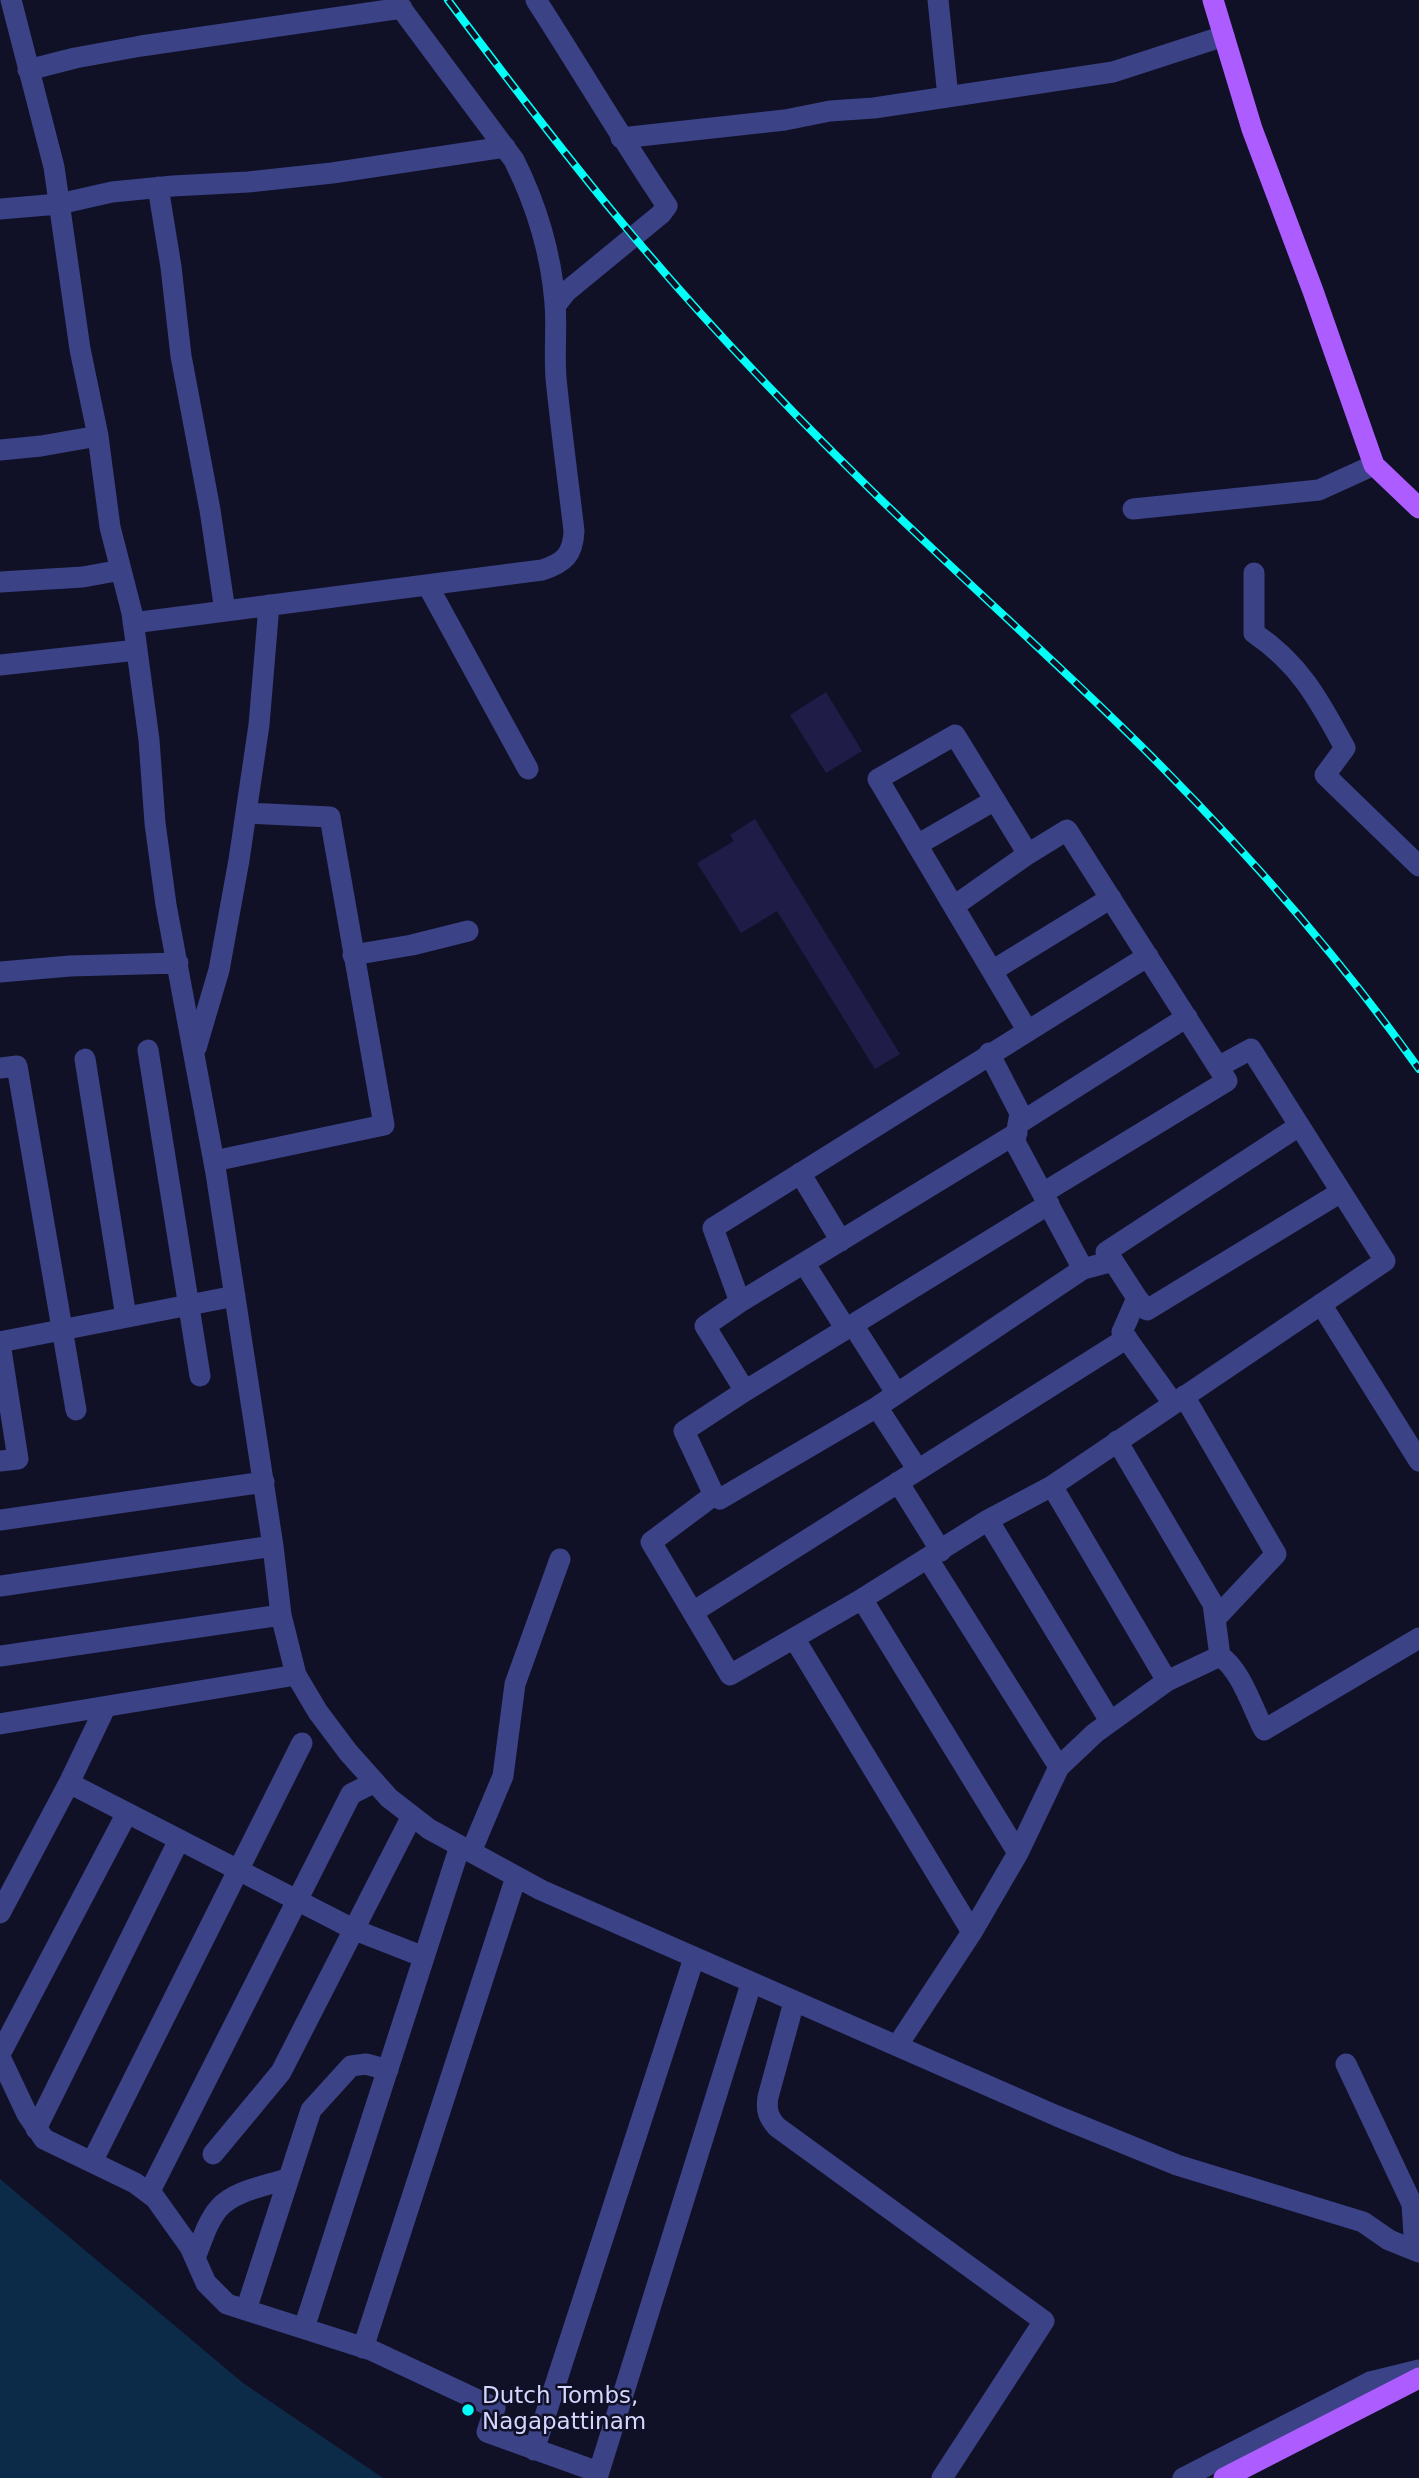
<!DOCTYPE html>
<style>
body{margin:0}
canvas{display:block;background:#101027}
</style>
<canvas width="1419" height="2478"></canvas>
<script>
const ctx = document.querySelector('canvas').getContext('2d');
ctx.lineJoin = 'round';
function fillPath(path, color) {
  ctx.fillStyle = color;
  ctx.fill(path, 'evenodd');
}
function strokePath(path, color, width, dash) {
  ctx.strokeStyle = color;
  ctx.lineWidth = width;
  ctx.lineCap = dash ? 'butt' : 'round';
  ctx.setLineDash(dash || []);
  ctx.stroke(path);
}
function write(font, color, halo, rows, align = 'center') {
  ctx.font = font + ' "DejaVu Sans",sans-serif';
  ctx.lineWidth = 5;
  ctx.setLineDash([]);
  ctx.textBaseline = 'middle';
  ctx.strokeStyle = halo;
  ctx.fillStyle = color;
  for (const [text, x, y, turn = 0] of rows) {
    ctx.save();
    ctx.translate(x, y);
    ctx.rotate((+turn || 0) * Math.PI / 180);
    ctx.textAlign = isNaN(turn) ? turn : align;
    if (halo) ctx.strokeText(text, 0, 0);
    ctx.fillText(text, 0, 0);
    ctx.restore();
  }
}
fillPath(new Path2D(`
 M0,2179L243,2383L383,2478H0Z`), '#0c2b49');
fillPath(new Path2D(`
 M826,692L862,751L826,773L790,715Z
 M755,819L900,1054L875,1069L777,911L741,933L697,863L734,841L730,835Z`), '#1f1c48');
strokePath(new Path2D(`
 M11,0L54,167L80,349L98,436L110,527L132,613L149,740L155,823L166,905L216,1173L273,1546L281,1615L296,1675L318,1712L348,1752L389,1798L429,1829L541,1890L1057,2116L1177,2165L1363,2222L1389,2240L1419,2252
 M536,0C580,68 621,138 667,206L661,214L566,292L555,306
 M938,0L948,97
 M28,70L75,58L141,46L402,8
 M621,138L785,120L830,111L874,108L1113,72L1224,36
 M158,187L171,267L181,356L210,510L225,611
 M0,209L59,204L112,192L173,186L248,182L332,173L505,147
 M0,450L41,446L98,436
 M1133,509L1319,490L1374,465
 M1254,573V633C1300,664 1319,700 1345,748L1325,775L1419,866
 M0,582L83,577L121,570
 M428,586L528,769
 M133,623L542,570C564,563 573,555 574,531C568,480 561,429 556,378C554,353 557,328 555,303C551,254 536,204 514,160L395,0
 M0,665L137,650
 M917,845L995,800
 M954,906L1028,854
 M353,955L412,945L468,931
 M992,971L1111,898
 M0,972L70,966L178,963
 M1027,1030L878,779L955,735L1028,854L1067,830L1218,1067L1251,1049L1385,1261L1052,1486L988,1520L862,1599L730,1675L651,1542L714,1495L684,1431L745,1391L705,1326L740,1302L713,1228L1148,956
 M196,1048L219,970L239,860L259,725L269,605
 M148,1050L200,1376
 M989,1053L1020,1113L1015,1142L1083,1269L1113,1261L1137,1298L1122,1332L1173,1403
 M85,1059L126,1317
 M0,1068L17,1066L76,1410
 M1018,1124L1187,1017
 M214,1161L384,1125L330,817L246,813
 M800,1173L841,1241
 M1043,1193L1227,1081L1218,1067
 M1113,1261L1106,1252L1299,1126
 M804,1263L846,1329
 M1137,1298L1147,1310L1341,1192
 M740,1302L1017,1133
 M1321,1304L1419,1461
 M853,1325L897,1394
 M0,1342L235,1296
 M0,1343L18,1459L0,1461
 M745,1391L1049,1204
 M1184,1396L1276,1554L1215,1619
 M877,1407L918,1470
 M1117,1441L1213,1604L1220,1656
 M898,1482L941,1551
 M1052,1486L1167,1681
 M714,1495L720,1499L877,1407L1083,1269
 M0,1520L264,1482
 M988,1520L1110,1721
 M928,1559L1059,1767
 M0,1586L273,1546
 M862,1599L1018,1853
 M693,1612L1127,1338
 M794,1638L972,1932
 M0,1656L281,1615
 M0,1724L296,1675
 M69,1783L355,1930L424,1957
 M471,1852L503,1776L515,1684L560,1559
 M0,1913L69,1783L105,1708
 M794,2002L768,2097C766,2110 768,2117 777,2127L1044,2321L942,2478
 M897,2046L972,1932L1018,1853L1059,1767L1095,1733L1167,1681L1220,1656C1241,1670 1252,1707 1264,1730L1419,1638
 M0,2054L127,1813
 M0,2057L27,2114L44,2139L135,2183L155,2198L190,2247L206,2283L227,2304L371,2350L495,2408L487,2432L598,2472
 M1346,2064L1412,2204L1415,2250
 M36,2129L179,1840
 M213,2154L281,2072L412,1816
 M92,2162L302,1743
 M149,2193L351,1794L375,1782
 M195,2258C202,2241 207,2222 219,2208C235,2190 267,2186 289,2178
 M246,2310L311,2110L351,2066L366,2064L388,2070
 M304,2328L460,1846
 M363,2348L516,1877
 M534,2450L694,1958
 M597,2478L751,1984
 M1183,2478L1370,2382L1419,2370`), '#3b4286', 21);
strokePath(new Path2D(`
 M1213,0L1252,129L1313,291L1374,465L1419,508
 M1224,2478L1419,2378`), '#ad5dff', 21);
const rail = new Path2D(`
 M448,0C502,72 556,143 613,212C693,309 780,401 870,489C965,582 1066,670 1160,765C1253,859 1342,961 1419,1069`);
strokePath(rail, '#02fef6', 8);
strokePath(rail, '#101027', 5, [16]);
for (const [x, y, r, color] of [
 [468,2410,7,"#02fef6"]
]) {
  const dot = new Path2D();
  dot.arc(x, y, r, 0, 2 * Math.PI);
  ctx.fillStyle = color;
  ctx.fill(dot);
  strokePath(dot, '#101027', 2.5);
}
write('23px', '#d6d7ff', '#101027', [
 ["Dutch Tombs,",482,2397],
 ["Nagapattinam",482,2423]
], 'left');
</script>
